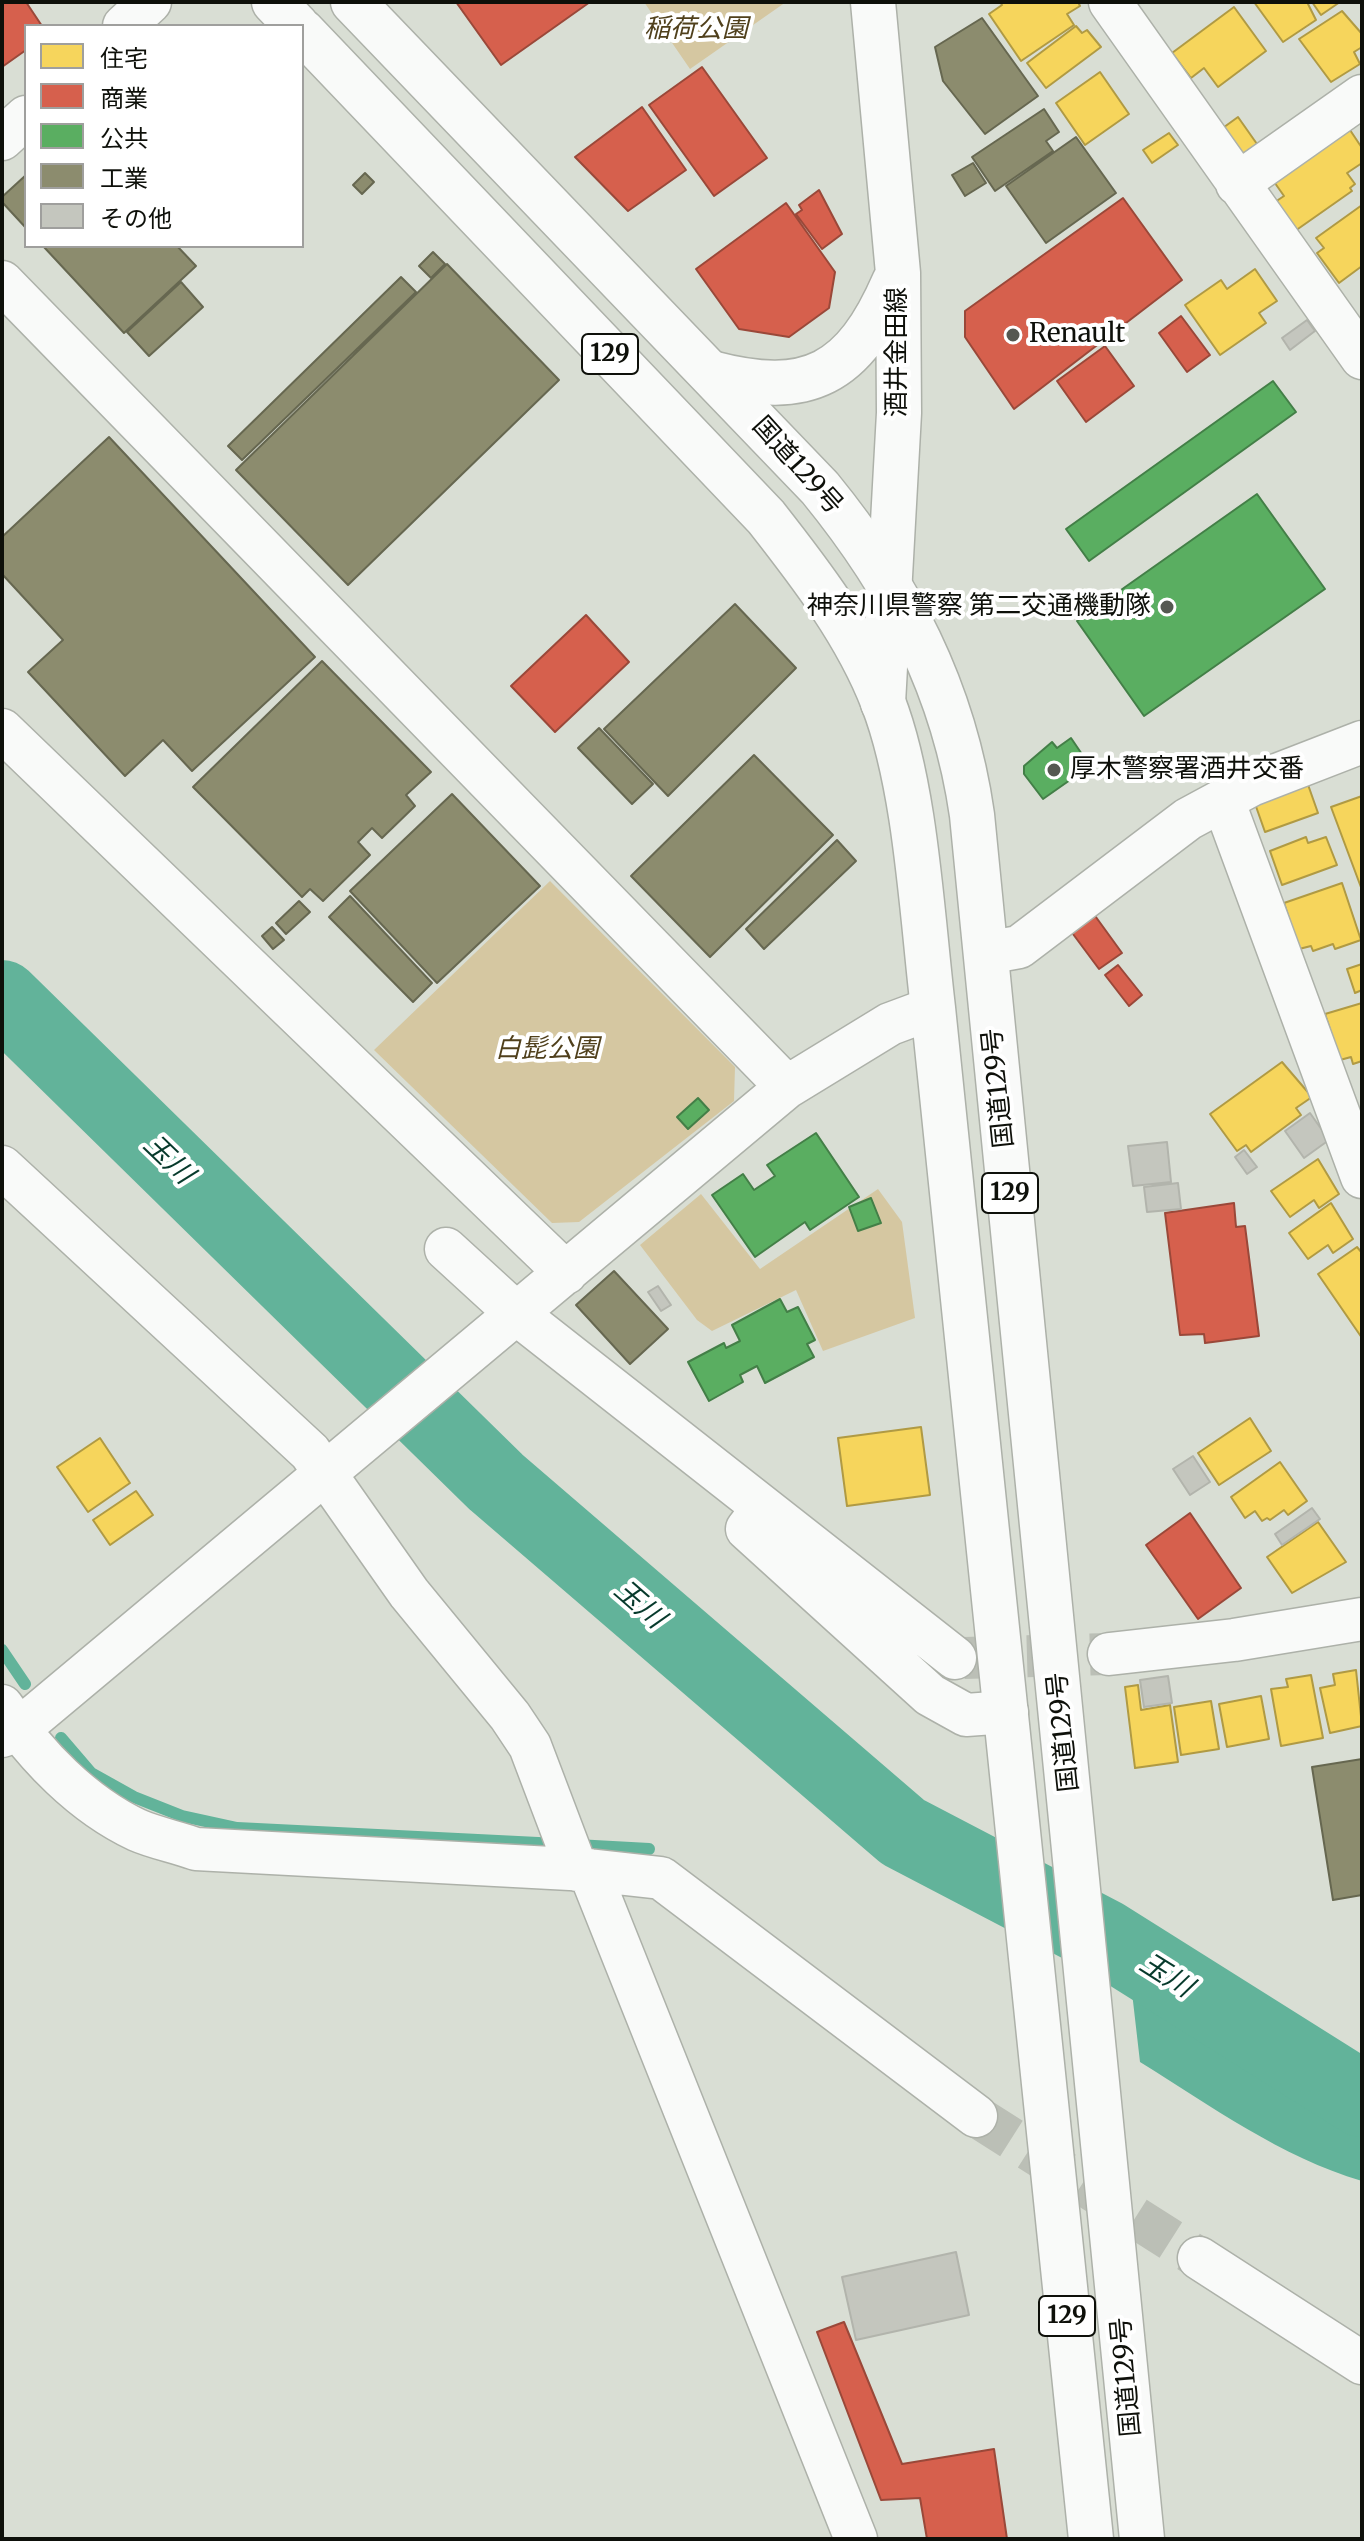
<!DOCTYPE html>
<meta charset="utf-8">
<style>
body{margin:0}
#map{position:relative;width:1364px;height:2541px;overflow:hidden;background:#d9ded4;font-family:Merriweather,"Noto Sans JP",serif}
canvas{display:block}
.frame{position:absolute;inset:0;border:4px solid #0e100a;pointer-events:none}
.legend{position:absolute;left:24px;top:24px;width:280px;height:224px;box-sizing:border-box;background:#fff;border:2px solid #9f9f9d;margin:0;padding:10px 14px;list-style:none;font-size:24px;color:#0e100a}
.legend li{display:flex;align-items:center;gap:16px;height:40px}
.legend b{width:40px;border:2px solid #9f9f9d}
</style>
<div id="map">
<canvas width="1364" height="2541"></canvas>
<div class="frame"></div>
<ul class="legend">
<li><b style="height:22px;background:#f6d55c"></b>住宅</li>
<li><b style="height:22px;background:#d6604d"></b>商業</li>
<li><b style="height:22px;background:#5aae61"></b>公共</li>
<li><b style="height:22px;background:#8c8c6e"></b>工業</li>
<li><b style="height:22px;background:#c4c6be"></b>その他</li>
</ul>
</div>
<script>
const ctx = document.querySelector('canvas').getContext('2d');
ctx.lineJoin = 'round';
function fillPath(path, color) {
  ctx.fillStyle = color;
  ctx.fill(path, 'evenodd');
}
function strokePath(path, color, width, dash) {
  ctx.strokeStyle = color;
  ctx.lineWidth = width;
  ctx.lineCap = dash ? 'butt' : 'round';
  ctx.setLineDash(dash || []);
  ctx.stroke(path);
}
function write(font, color, halo, rows, align = 'center') {
  ctx.font = font + ' Merriweather,"Noto Sans JP",serif';
  ctx.lineWidth = 8;
  ctx.setLineDash([]);
  ctx.textBaseline = 'middle';
  ctx.strokeStyle = halo;
  ctx.fillStyle = color;
  for (const [text, x, y, turn = 0] of rows) {
    ctx.save();
    ctx.translate(x, y);
    ctx.rotate((+turn || 0) * Math.PI / 180);
    ctx.textAlign = isNaN(turn) ? turn : align;
    if (halo) ctx.strokeText(text, 0, 0);
    ctx.fillText(text, 0, 0);
    ctx.restore();
  }
}
fillPath(new Path2D(`
 M644,2H786L690,69Z
 M550,881L735,1067L734,1101L579,1222L552,1223L374,1050Z
 M878,1189L902,1222L915,1318L823,1351L796,1290L712,1331L697,1320L640,1245L701,1194L760,1269Z`), '#d5c7a1');
fillPath(new Path2D(`
 M1124,1923L1265,2026L1279,2024L1362,2073V2181C1281,2157 1211,2106 1140,2062Z`), '#62b39a');
const homes = new Path2D(`
 M1000,2H1078L1080,6L1067,14L1074,25L1021,61L989,14L1002,5Z
 M1254,2H1307L1316,20L1283,42Z
 M1312,2H1340L1321,15Z
 M1234,7L1266,51L1218,87L1204,68L1191,78L1172,53Z
 M1342,11L1362,34V47L1354,52L1360,64L1331,82L1299,39Z
 M1076,26L1082,33L1087,30L1101,47L1046,88L1027,63Z
 M1100,72L1129,114L1085,145L1056,103Z
 M1238,117L1257,144L1239,157L1220,130Z
 M1350,130L1362,148V163L1347,173L1355,184L1350,188L1352,191L1295,231L1275,202L1284,196L1270,176Z
 M1169,133L1178,145L1152,163L1143,150Z
 M1362,205V266L1339,283L1317,253L1324,248L1316,238Z
 M1255,269L1277,301L1259,313L1266,323L1220,355L1185,305L1221,280L1227,289Z
 M1306,779L1318,813L1265,832L1253,798Z
 M1362,796V890L1331,807Z
 M1306,837L1308,843L1326,837L1337,865L1282,885L1270,851Z
 M1342,883L1361,940L1335,949L1333,944L1313,951L1311,946L1299,949L1284,903Z
 M1362,964V990L1355,993L1347,969Z
 M1362,1003V1061L1353,1064L1351,1057L1340,1060L1325,1014Z
 M1282,1062L1312,1097L1296,1108L1301,1115L1251,1152L1246,1145L1237,1151L1210,1114Z
 M1318,1159L1339,1194L1319,1208L1314,1200L1290,1217L1271,1191Z
 M1331,1203L1353,1239L1333,1253L1328,1245L1308,1259L1289,1233Z
 M1357,1247L1362,1253V1338L1318,1274Z
 M1250,1418L1271,1451L1219,1485L1198,1453Z
 M921,1427L930,1495L847,1506L838,1438Z
 M100,1438L130,1483L88,1512L57,1467Z
 M1280,1462L1307,1501L1288,1515L1284,1510L1270,1520L1267,1518L1262,1521L1255,1511L1245,1518L1231,1497Z
 M136,1491L153,1515L110,1545L93,1520Z
 M1318,1522L1346,1562L1292,1593L1267,1557Z
 M1356,1670L1362,1726L1330,1733L1320,1688L1335,1685L1333,1674Z
 M1311,1675L1323,1738L1281,1746L1271,1689L1288,1687L1286,1679Z
 M1138,1685L1141,1710L1170,1705L1178,1762L1135,1768L1125,1687Z
 M1261,1696L1269,1739L1227,1747L1219,1704Z
 M1211,1701L1219,1749L1181,1755L1174,1707Z`);
fillPath(homes, '#f6d55c');
strokePath(homes, '#b09a43', 2);
const shops = new Path2D(`
 M2,2H26L42,26H26V50L2,67Z
 M456,2H590L501,65Z
 M702,67L767,158L714,196L649,105Z
 M642,107L686,170L628,211L575,157Z
 M819,190L842,234L822,249L796,214L802,210L799,205Z
 M1123,198L1182,280L1014,409L965,337V311Z
 M786,203L835,272L829,308L789,337L739,329L696,269Z
 M1181,316L1210,355L1187,372L1159,333Z
 M1105,346L1134,386L1086,422L1057,381Z
 M586,615L629,662L555,732L511,686Z
 M1093,913L1122,953L1099,969L1070,930Z
 M1118,965L1142,995L1129,1006L1105,975Z
 M1234,1203L1236,1227L1245,1226L1259,1336L1205,1343L1204,1334L1180,1335L1165,1213Z
 M1190,1513L1241,1588L1198,1619L1146,1545Z
 M844,2322L902,2464L994,2449L1007,2539H927L920,2498L881,2500L817,2332Z`);
fillPath(shops, '#d6604d');
strokePath(shops, '#9a4839', 2);
const public = new Path2D(`
 M1273,381L1296,412L1089,561L1066,529Z
 M1257,494L1325,589L1144,716L1077,621Z
 M1071,738L1090,766L1043,799L1024,774V766L1052,742L1057,748Z
 M698,1098L709,1110L688,1129L677,1117Z
 M816,1133L859,1197L810,1230L805,1222L755,1257L712,1195L743,1174L754,1190L775,1176L767,1165Z
 M871,1198L881,1223L858,1231L849,1207Z
 M780,1299L787,1312L798,1307L815,1340L807,1344L814,1357L765,1383L757,1366L740,1375L743,1382L709,1401L688,1362L724,1343L726,1348L740,1341L732,1325Z`);
fillPath(public, '#5aae61');
strokePath(public, '#437f47', 2);
const industry = new Path2D(`
 M982,18L1038,96L985,134L943,81L935,47Z
 M1044,109L1059,132L1046,141L1053,151L995,191L972,157Z
 M1076,137L1116,193L1046,243L1006,186Z
 M973,163L986,183L965,196L952,175Z
 M365,173L374,182L362,194L353,185Z
 M26,175V228L2,202V197Z
 M43,246H177L196,266L124,333Z
 M433,252L445,264L431,278L419,266Z
 M447,264L559,380L348,585L236,470Z
 M401,277L416,292L242,460L228,446Z
 M181,282L203,307L149,356L127,332Z
 M109,437L315,657L192,771L163,740L125,776L28,672L63,640L2,574V537Z
 M735,604L796,668L668,796L604,729Z
 M322,661L431,772L406,795L415,806L382,838L372,828L358,842L370,855L323,901L310,889L302,897L193,787Z
 M599,728L653,784L632,804L578,748Z
 M754,755L833,835L710,957L631,876Z
 M452,794L540,886L437,983L350,891Z
 M837,840L856,861L764,949L746,929Z
 M350,896L432,983L413,1002L329,917Z
 M299,901L310,912L286,934L276,923Z
 M272,927L284,940L273,949L262,936Z
 M614,1271L668,1329L630,1364L576,1305Z
 M1362,1759V1895L1333,1900L1312,1767Z`);
fillPath(industry, '#8c8c6e');
strokePath(industry, '#666750', 2);
strokePath(new Path2D(`
 M2,1650L25,1684
 M61,1738L91,1773L134,1797L182,1816L237,1828L558,1844
 M576,1845L649,1849`), '#62b39a', 12);
strokePath(new Path2D(`
 M2,998L496,1482L903,1832L1104,1937L1362,2099`), '#62b39a', 76);
const building = new Path2D(`
 M1307,320L1315,331L1290,350L1282,338Z
 M1310,1113L1329,1140L1304,1158L1285,1131Z
 M1167,1142L1171,1182L1133,1186L1128,1146Z
 M1244,1150L1257,1167L1247,1174L1235,1157Z
 M1178,1183L1181,1209L1147,1212L1144,1187Z
 M658,1286L671,1305L661,1311L648,1292Z
 M1193,1456L1210,1482L1190,1495L1173,1469Z
 M1312,1508L1320,1519L1282,1545L1275,1534Z
 M1168,1676L1172,1703L1144,1707L1140,1680Z
 M956,2252L969,2315L856,2340L842,2277Z`);
fillPath(building, '#c4c6be');
strokePath(building, '#b2b4ac', 2);
strokePath(new Path2D(`
 M964,1658L1109,1654
 M976,2116L1199,2258`), '#bbbfb6', 42, [42, 21]);
const minor = new Path2D(`
 M1110,2L1362,358
 M124,26L150,2
 M2,139L26,117
 M1237,184L1362,96
 M2,282L787,1087
 M2,730L566,1273
 M1223,800L1362,1177
 M986,953L1019,947L1188,819L1251,785L1362,742
 M2,1167L310,1452L409,1593L510,1716L530,1746L577,1870
 M446,1249L517,1314L955,1658
 M760,1512L747,1529L930,1695L966,1715L1007,1712
 M1109,1654L1234,1640L1362,1619
 M2,1706C36,1756 82,1804 137,1830C155,1838 177,1842 196,1849L589,1870L856,2539
 M2,1736L18,1730L787,1087L890,1024L933,1008
 M589,1870L661,1878L976,2116
 M1199,2258L1362,2363`);
const major = new Path2D(`
 M873,2L898,273L899,413L883,703
 M711,373C809,399 854,374 894,282`);
const highway = new Path2D(`
 M274,2L297,26
 M353,2L820,488C900,586 954,689 972,815L1142,2539
 M302,31L766,517C810,573 857,634 883,702C916,787 922,916 933,1008L1091,2539`);
strokePath(minor, '#adb1a9', 45);
strokePath(major, '#adb1a9', 47);
strokePath(highway, '#adb1a9', 47);
strokePath(minor, '#f9faf9', 42);
strokePath(major, '#f9faf9', 44);
strokePath(highway, '#f9faf9', 44);
for (const [x, y, r, color] of [
 [1013,335,8,"#555851"],
 [1167,607,8,"#555851"],
 [1054,770,8,"#555851"]
]) {
  const dot = new Path2D();
  dot.arc(x, y, r, 0, 2 * Math.PI);
  ctx.fillStyle = color;
  ctx.fill(dot);
  strokePath(dot, '#fff', 3);
}
for (const [x, y, w] of [
 [610,354,56],
 [1010,1193,56],
 [1067,2316,56]
]) {
  const box = new Path2D();
  box.roundRect(x - w / 2, y - 20, w, 40, 6);
  ctx.fillStyle = '#fff';
  ctx.fill(box);
  strokePath(box, '#0e100a', 2);
}
write('bold 24px', '#0e100a', null, [
 ["129",610,354],
 ["129",1010,1193],
 ["129",1067,2316]
]);
write('italic 26px', '#50401c', '#fff', [
 ["稲荷公園",696,30],
 ["白髭公園",547,1050]
]);
write('26px', '#0e100a', '#fff', [
 ["Renault",1029,335],
 ["神奈川県警察 第二交通機動隊",1151,607,"right"],
 ["厚木警察署酒井交番",1070,770]
], 'left');
write('26px', '#0e100a', '#fff', [
 ["酒井金田線",898,352,-90],
 ["国道129号",797,466,48],
 ["国道129号",999,1088,-96],
 ["国道129号",1064,1732,-96],
 ["国道129号",1127,2377,-95]
]);
write('italic 28px', '#073a2c', '#fff', [
 ["玉川",168,1160,44],
 ["玉川",639,1605,41],
 ["玉川",1166,1976,32]
]);
</script>
